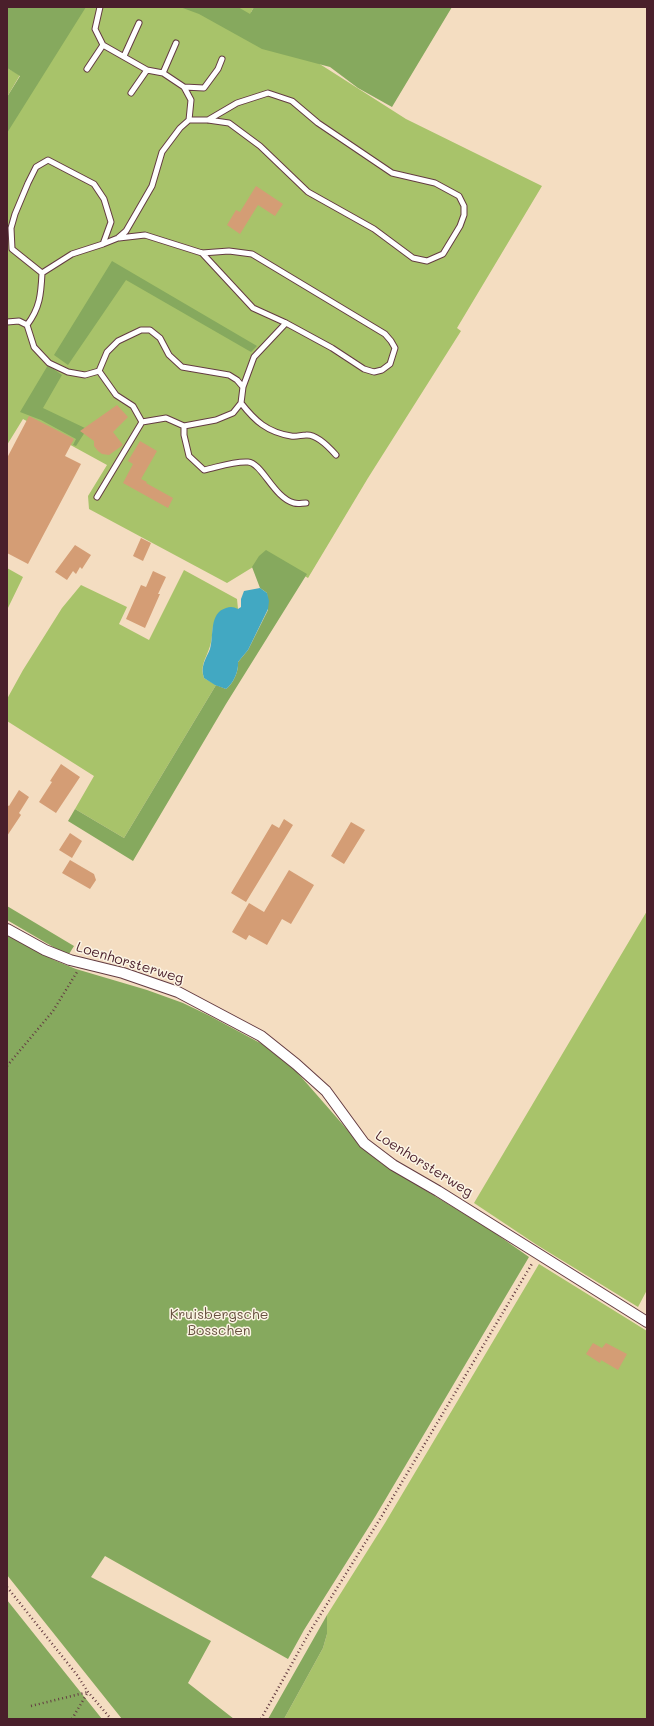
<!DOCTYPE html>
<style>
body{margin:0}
#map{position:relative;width:654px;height:1726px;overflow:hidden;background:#f4ddc1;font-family:Mali,sans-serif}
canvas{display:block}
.frame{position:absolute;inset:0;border:8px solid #4a1f2b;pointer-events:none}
</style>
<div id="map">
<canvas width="654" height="1726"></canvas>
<div class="frame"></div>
</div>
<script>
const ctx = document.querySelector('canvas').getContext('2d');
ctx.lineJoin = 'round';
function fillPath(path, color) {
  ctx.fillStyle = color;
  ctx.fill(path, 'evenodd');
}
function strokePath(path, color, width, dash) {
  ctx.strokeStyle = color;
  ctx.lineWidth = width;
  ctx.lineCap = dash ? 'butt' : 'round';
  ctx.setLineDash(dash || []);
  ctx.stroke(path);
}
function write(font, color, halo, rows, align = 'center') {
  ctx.font = font + ' Mali,sans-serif';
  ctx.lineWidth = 3;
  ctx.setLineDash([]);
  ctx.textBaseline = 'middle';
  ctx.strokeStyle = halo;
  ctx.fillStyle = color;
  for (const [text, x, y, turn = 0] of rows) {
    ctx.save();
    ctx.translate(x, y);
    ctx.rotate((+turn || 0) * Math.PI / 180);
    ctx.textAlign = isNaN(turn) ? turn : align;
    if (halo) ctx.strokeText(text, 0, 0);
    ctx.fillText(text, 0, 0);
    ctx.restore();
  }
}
fillPath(new Path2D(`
 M73,7H235L241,8L238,7H254L251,12L315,61L406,119L542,186L457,328L461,331L368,478L308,578L271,556L227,583L89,509L88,496L107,465L23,419L7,445V118Z
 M7,68L20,75L7,97Z
 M7,568L23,577L7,610Z
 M184,570L237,599L238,609L213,626C212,634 212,642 209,649C205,660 200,667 204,678L216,685L124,838L75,809L94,776L7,721V699L23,670L62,608L81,585L127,607L119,624L149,640Z
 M647,911V1290L638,1307L537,1245L474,1203Z
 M539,1264L647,1331V1719H284L323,1648L327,1634V1615L385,1523Z`), '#a8c36a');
fillPath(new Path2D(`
 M7,7H86L7,133V97L20,76L7,68Z
 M180,7H238L250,14L254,7H452L392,107L358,88L330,67L262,49L199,14Z
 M112,261L257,346L251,352L126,280L68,365L54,355Z
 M48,365L62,375L43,408L87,429L76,446L73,445L76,439L41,420L20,412Z
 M266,550L307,574L226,704L133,861L68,821L75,809L124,838L216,685L226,689C233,684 239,671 238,662L248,650L268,610L267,593L260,588L252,567L259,556Z
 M7,906L74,946L69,954L60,951L7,920Z
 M7,933L54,960L76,969L147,990L183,1003L208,1015L262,1044L296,1071L358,1142L381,1163L492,1231L529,1257L375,1517L304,1630L288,1659L105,1556L91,1577L211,1641L188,1683L234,1719H122L7,1575Z
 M7,1600L102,1719H7Z
 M327,1615V1634L323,1648L284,1719H268Z`), '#86a95e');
fillPath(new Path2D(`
 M260,588L267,593L269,601L268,609L248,650L238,662C239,671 233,684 226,689L215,685L204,678C200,666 206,659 210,649C214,635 209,613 226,608C231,606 234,607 238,609L241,607V599L244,591Z`), '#42a8c2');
fillPath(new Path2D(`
 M256,186L283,204L275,216L258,205L240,234L227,225L236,210L240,212Z
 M117,405L128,417L113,432L123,445L109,455L102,454L98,451L94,446V441L80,431Z
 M29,416L74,439L65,456L81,464L28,564L7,553V458Z
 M140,441L157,451L141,479L147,482L146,483L173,498L168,508L123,483L133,464L128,461Z
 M141,538L151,543L143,561L133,556Z
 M75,545L91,555L82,569L80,567L76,574L73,571L67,580L55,572Z
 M153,571L166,577L158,594H160L145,628L126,619L141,585L146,587Z
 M61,764L80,777L56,813L39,802L52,782L50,781Z
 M19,790L29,797L19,813L21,815L7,836V805L9,806Z
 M284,819L293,825L246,902L231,893L272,824L279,828Z
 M351,822L365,830L344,864L331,856Z
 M70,833L82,841L72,858L59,850Z
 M70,860L94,874L96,880L90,889L62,873Z
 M289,870L314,885L291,924L282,919L267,945L249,935L246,940L232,932L249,903L264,912Z
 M593,1343L602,1348L606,1343L627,1354L618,1370L601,1360L600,1363L586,1354Z`), '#d49d75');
const lane = new Path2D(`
 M100,7L95,29L103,45L147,70L163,73L184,87L191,100L189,120
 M124,56L139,23
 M87,69L103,45
 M163,73L176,43
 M184,87L204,88L218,69L222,59
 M131,93L147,70
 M48,160L94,184L104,199L111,222L103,244L72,254L42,273L12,249L11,228L15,214L28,183L36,167Z
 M119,238L145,235L202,253L229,251L252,254L385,334L391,341L395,348L390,364L382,370L374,372L364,369L332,348L286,323L253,308L202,253
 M103,244L118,238L126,231L152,186L162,152L180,128L189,120H208L229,123L260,146L308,192L374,229L413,258L427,261L443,254L460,226L464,215V206L459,196L435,183L392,173L318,123L292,101L268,93L237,103L208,120
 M7,322L19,321L27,325L34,347L49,363L68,372L85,375L99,371L107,352L118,341L141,330H150L160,338L169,355L182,367L229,375L237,380L243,387L241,403L233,413L216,420L184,426L166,418L142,422L97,497
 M27,325C40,308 41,294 42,273
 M99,371L116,395L133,406L142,422
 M243,387L254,357L286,323
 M241,403C255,421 267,432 291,436C296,437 301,435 306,435C317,434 329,447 336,455
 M184,426V435L189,456L204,470C218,467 234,461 248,462C262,463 274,498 294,503C298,504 302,503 306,503`);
const street = new Path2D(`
 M7,929L45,950L70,960L123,973L178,992L261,1036L296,1064L326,1091L364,1143L393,1165L438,1191L647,1322`);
strokePath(lane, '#643c42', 7);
strokePath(street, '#643c42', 12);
strokePath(new Path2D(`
 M7,1066L53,1011L77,972
 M7,1587L77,1675L88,1692L111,1719
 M31,1706L88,1692
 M72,1719L88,1692
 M261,1719L309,1633L380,1519L533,1262`), '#643c42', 2.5, [1, 3]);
strokePath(lane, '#fff', 5);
strokePath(street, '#fff', 10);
write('14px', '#4a1f2b', '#fcf5e5', [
 ["Loenhorsterweg",130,963,17],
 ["Loenhorsterweg",424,1164,32]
]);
write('14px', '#66503e', '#fcf5e5', [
 ["Kruisbergsche",219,1315],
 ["Bosschen",219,1331]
]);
</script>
